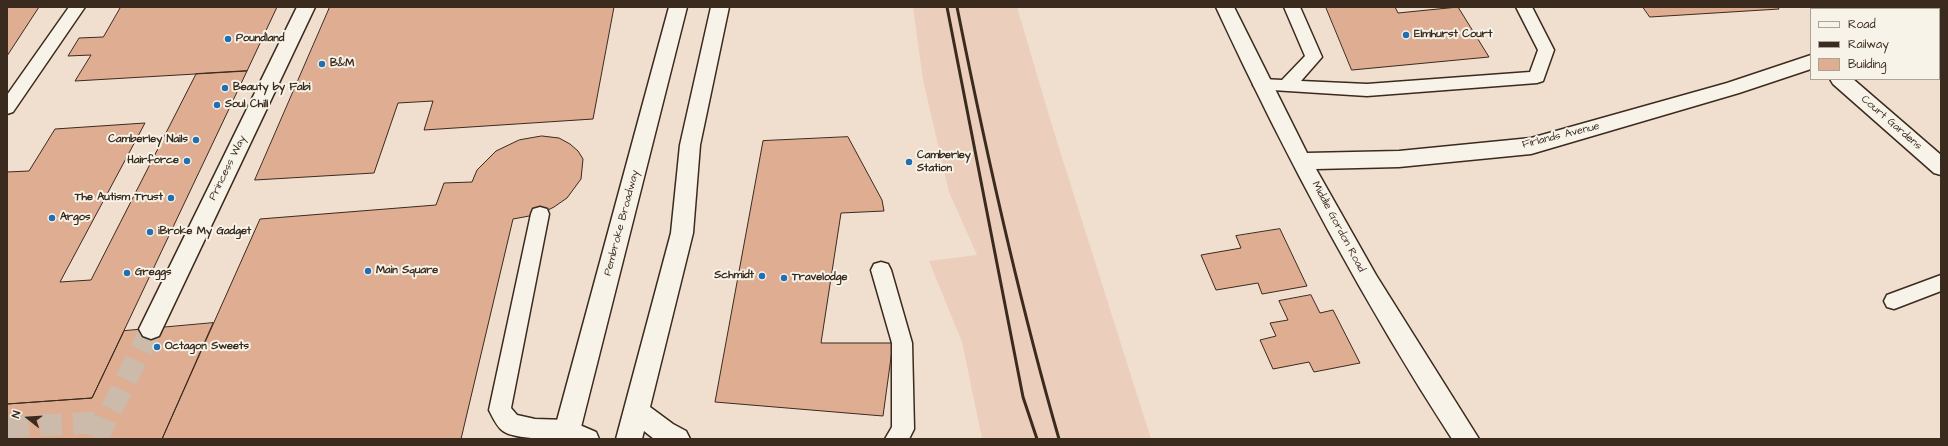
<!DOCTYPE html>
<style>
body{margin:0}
#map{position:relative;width:1948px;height:446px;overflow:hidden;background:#f0dece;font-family:"Architects Daughter",sans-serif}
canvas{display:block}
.frame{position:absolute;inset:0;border:8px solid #3b2a1e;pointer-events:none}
.legend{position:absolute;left:1810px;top:8px;width:130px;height:72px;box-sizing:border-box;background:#f7f3e8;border:1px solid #aca397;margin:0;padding:5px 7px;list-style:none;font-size:12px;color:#3b2a1e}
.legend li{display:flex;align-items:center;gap:8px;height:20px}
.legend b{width:20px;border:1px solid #aca397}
.north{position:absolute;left:8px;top:398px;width:40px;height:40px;-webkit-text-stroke:3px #f7f3e8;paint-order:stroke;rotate:287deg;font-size:11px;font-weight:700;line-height:16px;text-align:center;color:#3b2a1e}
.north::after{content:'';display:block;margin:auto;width:14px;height:18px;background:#3b2a1e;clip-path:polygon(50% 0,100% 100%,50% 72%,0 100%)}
</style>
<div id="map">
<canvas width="1948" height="446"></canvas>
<div class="frame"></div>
<ul class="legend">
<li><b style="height:5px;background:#f7f3e8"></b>Road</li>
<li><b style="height:5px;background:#3b2a1e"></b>Railway</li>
<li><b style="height:11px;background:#dfad92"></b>Building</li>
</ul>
<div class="north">N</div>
</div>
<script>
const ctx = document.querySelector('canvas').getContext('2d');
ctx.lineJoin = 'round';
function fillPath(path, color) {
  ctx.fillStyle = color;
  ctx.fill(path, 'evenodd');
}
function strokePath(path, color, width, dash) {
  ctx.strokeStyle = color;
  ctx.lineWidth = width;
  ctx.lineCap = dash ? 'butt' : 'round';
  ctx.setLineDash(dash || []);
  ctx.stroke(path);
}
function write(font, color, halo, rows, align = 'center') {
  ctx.font = font + ' "Architects Daughter",sans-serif';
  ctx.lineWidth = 4;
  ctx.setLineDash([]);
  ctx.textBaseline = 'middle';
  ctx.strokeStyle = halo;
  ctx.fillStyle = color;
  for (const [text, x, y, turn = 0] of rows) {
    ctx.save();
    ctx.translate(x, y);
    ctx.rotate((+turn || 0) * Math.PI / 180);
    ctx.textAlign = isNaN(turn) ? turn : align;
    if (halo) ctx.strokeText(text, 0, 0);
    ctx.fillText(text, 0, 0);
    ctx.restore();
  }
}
fillPath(new Path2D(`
 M913,7H1017L1053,129L1151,439H982L962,342L929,261L977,255L949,192L923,80Z`), '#ebcfbc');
const building = new Path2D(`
 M7,7H39L7,56Z
 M121,7H277L247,71L75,81L91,55L68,56L79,38L103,37Z
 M330,7H614L593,119L424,130L433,101L398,103L374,173L255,180Z
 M1326,7H1395L1398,13L1458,7L1489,57L1352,70Z
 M1643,7H1778L1779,9L1650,17Z
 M247,71L92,398L7,404V172L29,171L55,129L145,123L60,282L91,280L196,74Z
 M542,136L559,138L570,144L578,151L583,159L581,179L567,198L554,207L540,214L513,219L461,439H162L260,219L436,205L444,183L472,182L477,170L496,151L519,140Z
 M848,137L882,200L884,211L841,213L821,343H893L883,416L715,402L763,141Z
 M1280,229L1307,286L1262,294L1258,283L1216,290L1201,255L1241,248L1236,236Z
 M1311,295L1320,313L1333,310L1360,363L1314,372L1309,362L1273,369L1260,340L1276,336L1270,323L1288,320L1279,301Z
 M213,323L162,439H7V404L92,398L124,331Z`);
fillPath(building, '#dfad92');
strokePath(building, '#3b2a1e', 1);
strokePath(new Path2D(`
 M7,427L105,422
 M97,439L151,329`), '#ccbaab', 22, [22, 11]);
const lane = new Path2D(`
 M69,7H85L13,112L7,114V95Z
 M1284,7H1300L1322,57L1301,81L1367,84L1530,72L1538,50L1516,7H1532L1554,50L1543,81L1537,83L1367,96L1256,89L1253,85L1256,81L1262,79L1282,80L1305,56Z
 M540,207L547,209L549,214L511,408L517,415L535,419L568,420L596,432L599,439C579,439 518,442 503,431C497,427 492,416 489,410L531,214L533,209Z
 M881,262L888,264L891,270L912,343L914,429L909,439H885L892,427V343L871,270L874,264Z
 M1941,275V291L1894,309L1887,307L1884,301L1887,295Z`);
const street = new Path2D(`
 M297,7H315L159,336L151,339L143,336L139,329Z
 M669,7H687L578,439H552Z
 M711,7H729L700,145L693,233L650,407L673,424L686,431L690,439H654L644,431L642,439H616L671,233L680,145Z
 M1216,7H1234L1307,153L1399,151L1531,138L1727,83L1811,55V69L1739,93L1531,154L1399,167L1316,169L1376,275L1479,439H1452C1363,301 1285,156 1216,7Z
 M1830,79H1853L1941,155V175L1934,173L1833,84Z`);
const secondary = new Path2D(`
 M1900,7H1920L1921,9H1901Z
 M1939,20H1941V33H1939Z`);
strokePath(lane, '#3b2a1e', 3);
strokePath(street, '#3b2a1e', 3);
strokePath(secondary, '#3b2a1e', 3);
fillPath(lane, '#f7f3e8');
fillPath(street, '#f7f3e8');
fillPath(secondary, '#f7f3e8');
strokePath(new Path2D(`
 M947,7L1023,397L1037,439
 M957,7C986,152 1018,297 1059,439`), '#3b2a1e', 3);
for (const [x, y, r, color] of [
 [1406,35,4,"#1f6fb2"],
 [228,39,4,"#1f6fb2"],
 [322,64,4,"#1f6fb2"],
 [225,88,4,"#1f6fb2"],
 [217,105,4,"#1f6fb2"],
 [196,140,4,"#1f6fb2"],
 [187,161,4,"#1f6fb2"],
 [909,162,4,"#1f6fb2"],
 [171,198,4,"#1f6fb2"],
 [52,218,4,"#1f6fb2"],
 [150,232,4,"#1f6fb2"],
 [368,271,4,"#1f6fb2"],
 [127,273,4,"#1f6fb2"],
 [762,276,4,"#1f6fb2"],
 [784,278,4,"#1f6fb2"],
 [157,347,4,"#1f6fb2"]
]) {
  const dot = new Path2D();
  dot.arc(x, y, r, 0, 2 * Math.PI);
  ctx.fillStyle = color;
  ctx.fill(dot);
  strokePath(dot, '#f7f3e8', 1.5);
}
write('bold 11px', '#3b2a1e', '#f7f3e8', [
 ["Elmhurst Court",1414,35],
 ["Poundland",236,39],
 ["B&M",330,64],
 ["Beauty by Fabi",233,88],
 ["Soul Chill",225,105],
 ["Camberley Nails",188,140,"right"],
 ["Camberley",917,156],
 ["Station",917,169],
 ["Hairforce",179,161,"right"],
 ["The Autism Trust",163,198,"right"],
 ["Argos",60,218],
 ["iBroke My Gadget",158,232],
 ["Main Square",376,271],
 ["Greggs",135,273],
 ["Schmidt",754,276,"right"],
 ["Travelodge",792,278],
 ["Octagon Sweets",165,347]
], 'left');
write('11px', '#3b2a1e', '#f7f3e8', [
 ["Court Gardens",1891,123,41],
 ["Firlands Avenue",1561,136,-14],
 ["Princess Way",228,168,-64],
 ["Pembroke Broadway",622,223,-75],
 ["Middle Gordon Road",1338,227,62]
]);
</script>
